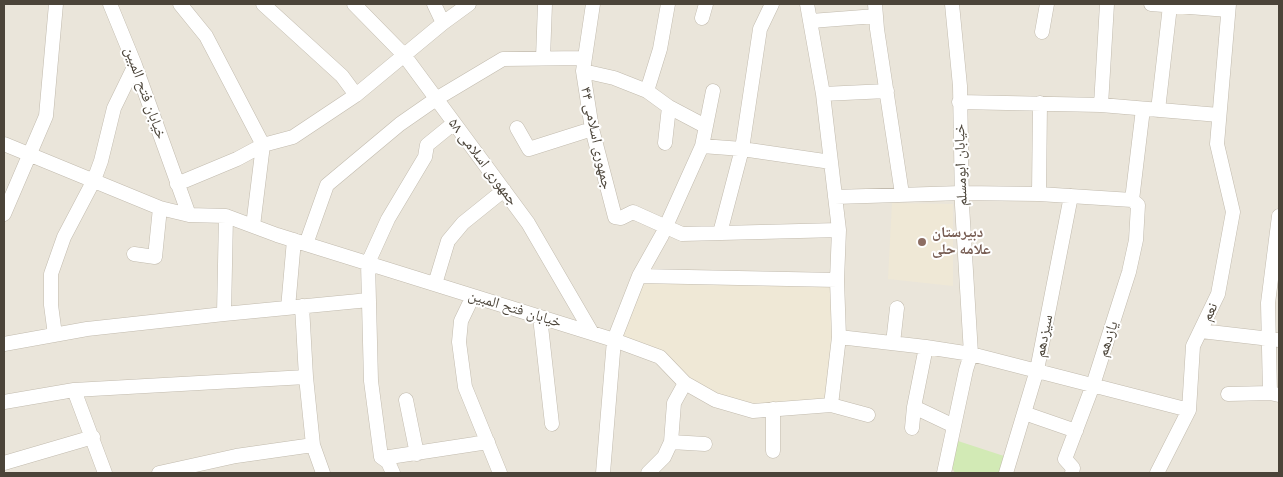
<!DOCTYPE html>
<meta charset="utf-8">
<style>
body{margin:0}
#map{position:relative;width:1283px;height:477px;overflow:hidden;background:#f6f3ec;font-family:"PT Sans",sans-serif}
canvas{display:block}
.frame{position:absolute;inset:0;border:5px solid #4b4439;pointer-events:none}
</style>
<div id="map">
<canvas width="1283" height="477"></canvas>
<div class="frame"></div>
</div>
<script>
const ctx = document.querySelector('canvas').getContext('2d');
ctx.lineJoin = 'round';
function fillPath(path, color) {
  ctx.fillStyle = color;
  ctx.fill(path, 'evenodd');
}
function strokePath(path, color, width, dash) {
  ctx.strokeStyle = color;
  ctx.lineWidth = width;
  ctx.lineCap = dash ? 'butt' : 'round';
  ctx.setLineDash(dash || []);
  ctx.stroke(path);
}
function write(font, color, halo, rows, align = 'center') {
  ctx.font = font + ' "PT Sans","Noto Naskh Arabic",sans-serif';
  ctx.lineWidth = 4;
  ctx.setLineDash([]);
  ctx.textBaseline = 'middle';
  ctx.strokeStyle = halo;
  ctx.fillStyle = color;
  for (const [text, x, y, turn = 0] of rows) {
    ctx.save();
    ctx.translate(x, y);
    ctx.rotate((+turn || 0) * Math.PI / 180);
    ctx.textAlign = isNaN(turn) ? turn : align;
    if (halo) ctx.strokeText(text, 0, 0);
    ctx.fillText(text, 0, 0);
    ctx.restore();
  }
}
fillPath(new Path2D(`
 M4,4H1279V473H4Z`), '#eae5da');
fillPath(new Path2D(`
 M892,203L953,204V286L888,279Z
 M639,276L838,286L831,405L753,411L685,383L662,350L614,340Z`), '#efe8d6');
fillPath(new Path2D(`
 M958,441L1007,457L1000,473H955L951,466Z`), '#d2eab5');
const minor = new Path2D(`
 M110,4L135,65L189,215
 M180,4L206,36L263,145L253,226
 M263,4L342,76L356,95
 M354,4L404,55L528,223L592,333
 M434,4L443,23
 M593,4L583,71L592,129L615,217L621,218L633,212L682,234L839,230
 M807,4L823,94L839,230L837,280L839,337L831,405
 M875,4L877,29L902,194
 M1151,4L1228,10
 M702,18L706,4
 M811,21L876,16
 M1042,32L1047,4
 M543,58L545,4
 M583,71L614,78L647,91L669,107L705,126
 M647,91L660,49L668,4
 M823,94L887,91
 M959,102L1101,105L1107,4
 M1101,105L1219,115
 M1158,110L1170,6
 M517,128L529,149L592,129
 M665,143L669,107
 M4,144L160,208L189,215L226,216L277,235L614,340L660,357L685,383L715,400L753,411L831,405L868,415
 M702,146L742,149L831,162
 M177,184L237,159L263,145L293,137L356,95L443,23L469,4
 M1039,194L1040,103
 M835,197L962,193L1039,194L1132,200L1143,109
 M4,214L46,116L56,4
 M1279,216L1268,303L1270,393L1279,395
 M720,233L742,149L760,29L772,4
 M306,244L327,185L400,124L436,99L503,59L584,58
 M134,254L155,257L160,208
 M639,276L837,280
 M435,284L448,241L463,223L504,190
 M473,296L461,321L459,342L465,387L500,473
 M302,306L306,377L313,445L323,473
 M288,308L294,240
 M224,314L226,216
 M540,317L552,424
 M1201,331L1279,340
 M55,335L51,305V274L64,237L94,180L101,161L114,108L135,65
 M839,337L926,347L971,354L1189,410
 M893,343L897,308
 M4,344L87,329L224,314L369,300
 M74,390L105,473
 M1228,394L1270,393
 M406,400L417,454
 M4,402L74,390L306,377
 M914,407L954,426
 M1024,413L1076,431
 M912,428L914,407L926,347
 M671,442L705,444
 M773,451V409
 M383,458L488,442
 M4,463L93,437
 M159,473L236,456L313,445
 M393,473L388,462L381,457L371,381L368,263L388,219L425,157L427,145L454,123
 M603,473L614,340L639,276L662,235L702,146L713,91
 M648,473L664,457L671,442L674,403L685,383
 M944,473L966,370L971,354L962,205L960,86L952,4
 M1006,473L1037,370L1071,196
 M1072,473L1073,468L1065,459L1093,385L1129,272L1136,240L1138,205L1132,200
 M1157,473L1189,410L1193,346L1218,294L1233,212L1217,144L1229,4`);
strokePath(minor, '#c2bbae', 15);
strokePath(minor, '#fff', 14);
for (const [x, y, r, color] of [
 [922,242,5,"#8d6e63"]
]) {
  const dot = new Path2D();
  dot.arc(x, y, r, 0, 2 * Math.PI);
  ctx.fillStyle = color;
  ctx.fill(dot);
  strokePath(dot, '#fff', 2);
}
write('15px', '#4b4439', '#fff', [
 ["خیابان فتح المبین",145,93,70],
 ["جمهوری اسلامی ۴۴",596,138,78],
 ["جمهوری اسلامی ۵۸",483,162,53],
 ["خیابان ابومسلم",961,165,-92],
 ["خیابان فتح المبین",515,309,17],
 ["نعم",1210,312,-65],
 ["سیزدهم",1044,336,-79],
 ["یازدهم",1108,339,-72]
]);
write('bold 15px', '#785e54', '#fff', [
 ["دبیرستان",932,233],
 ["علامه حلی",932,250]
], 'left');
</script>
